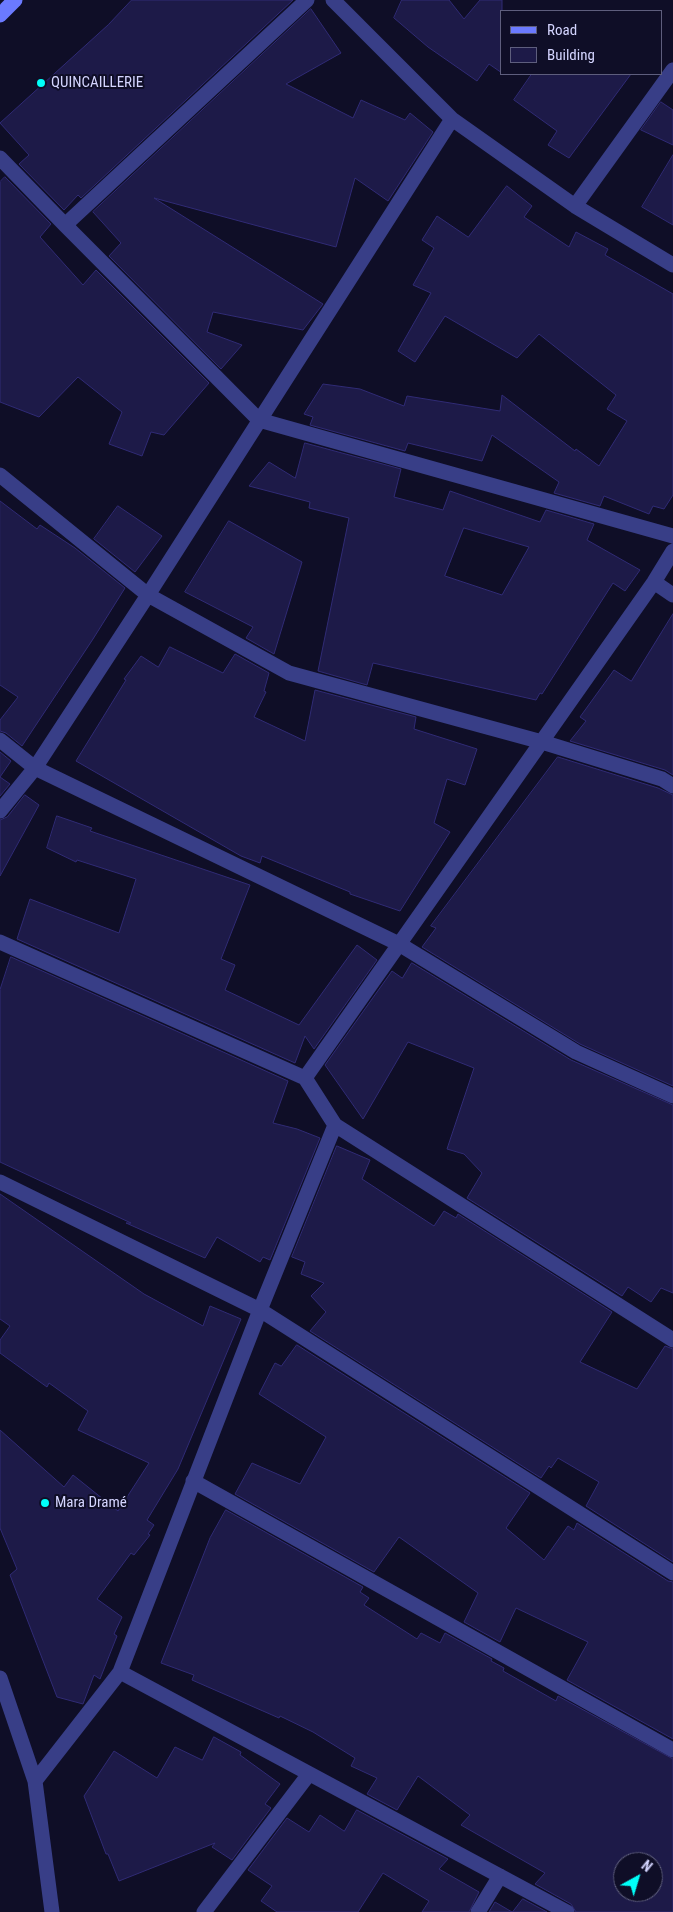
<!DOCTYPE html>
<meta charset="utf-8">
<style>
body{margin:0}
#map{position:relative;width:673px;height:1912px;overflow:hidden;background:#0f0e27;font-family:"Roboto Condensed",sans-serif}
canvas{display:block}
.legend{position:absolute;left:500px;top:10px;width:162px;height:65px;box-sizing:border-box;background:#0f0e27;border:1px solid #5e5e7d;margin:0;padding:6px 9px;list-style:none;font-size:15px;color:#d4d5ff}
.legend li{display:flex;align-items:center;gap:10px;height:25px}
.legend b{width:25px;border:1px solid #5e5e7d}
.north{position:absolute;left:613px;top:1852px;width:50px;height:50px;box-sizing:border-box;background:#0f0e27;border:1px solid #5e5e7d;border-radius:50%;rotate:39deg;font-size:14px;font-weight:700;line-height:20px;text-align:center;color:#d4d5ff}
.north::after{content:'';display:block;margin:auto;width:18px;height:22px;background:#00fff9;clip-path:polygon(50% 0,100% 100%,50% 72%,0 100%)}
</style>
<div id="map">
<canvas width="673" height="1912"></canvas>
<ul class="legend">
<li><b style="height:6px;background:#6b7aff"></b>Road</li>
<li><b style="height:14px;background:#1d1a48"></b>Building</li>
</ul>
<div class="north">N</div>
</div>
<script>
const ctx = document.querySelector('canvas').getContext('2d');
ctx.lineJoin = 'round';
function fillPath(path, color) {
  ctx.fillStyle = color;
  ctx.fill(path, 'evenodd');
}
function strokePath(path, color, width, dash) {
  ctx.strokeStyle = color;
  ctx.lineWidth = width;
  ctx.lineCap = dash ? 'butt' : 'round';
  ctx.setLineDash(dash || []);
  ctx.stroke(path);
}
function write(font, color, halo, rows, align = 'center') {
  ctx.font = font + ' "Roboto Condensed",sans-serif';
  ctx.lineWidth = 4;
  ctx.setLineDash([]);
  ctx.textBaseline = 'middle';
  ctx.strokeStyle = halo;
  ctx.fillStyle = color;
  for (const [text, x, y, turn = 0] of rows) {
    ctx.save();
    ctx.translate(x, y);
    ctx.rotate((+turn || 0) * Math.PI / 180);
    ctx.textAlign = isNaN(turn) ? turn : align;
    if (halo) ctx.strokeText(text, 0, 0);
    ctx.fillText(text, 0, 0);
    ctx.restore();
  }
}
const building = new Path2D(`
 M132,0H293L81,198L78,195L64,210L19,164L29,155L0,123L108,25Z
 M402,0H449L464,19L480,0H502V73L489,64L477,81L428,47L394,18Z
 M311,9L341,53L286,84L353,118L361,100L405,120L410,113L433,132L388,201L355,178L336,247L154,198L323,304L303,330L213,312L207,332L242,345L221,369L109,256L121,243L93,212Z
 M532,74H631L569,158L548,145L557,131L514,100Z
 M661,102L673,110V145L641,130Z
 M673,155V225L642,207Z
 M5,177L51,224L40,237L83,285L96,270L209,383L164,435L151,432L142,456L109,444L122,412L78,377L39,417L0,402V182Z
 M507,186L532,206L524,217L569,247L576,232L608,249L605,255L673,294V495L664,509L653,506L649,514L604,496L600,506L554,493L559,482L492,435L482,461L408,443L405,451L310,425L313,417L304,414L323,384L360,389L404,406L407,396L500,411L502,395L575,451L576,449L599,466L627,421L607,409L616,395L539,334L517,358L445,316L415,362L398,351L431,293L413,285L434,248L422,240L437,216L468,237Z
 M305,443L401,469L394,497L443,510L450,491L540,522L546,510L594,524L587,540L640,570L625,591L613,583L542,694L540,693L536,700L373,663L367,685L318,671L349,518L309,508L310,502L249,486L269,462L295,478ZM464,528L529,547L502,595L445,576Z
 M0,501L37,529L40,525L75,548L125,588L93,639L22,746L6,733L0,731V720L18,697L0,685Z
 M118,506L162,536L135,572L94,539Z
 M229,521L302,562L274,654L246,638L253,627L185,592Z
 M673,614V775L665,770L570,741L586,721L580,717L614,670L631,681Z
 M170,647L223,673L235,654L269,673L264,691L266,692L254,717L305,741L315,690L416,717L414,729L477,749L465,785L447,779L434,823L450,832L400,911L350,894V892L262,856L260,863L241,856L76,761L126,680L124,679L141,656L158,667Z
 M0,752L11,761L0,777L10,784L0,796Z
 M558,757L658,788L673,795V1086L580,1044L422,947L436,928L431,926Z
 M25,795L39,805L0,876V820L7,817Z
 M57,816L92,828L90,831L250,885L221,959L235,965L225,990L299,1025L357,945L377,960L314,1049L305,1036L295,1063L17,939L30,899L119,933L136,879L77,860L76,862L47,848Z
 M11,957L288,1081L273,1123L297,1129L320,1138L270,1260L263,1257L260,1262L217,1237L205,1258L126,1223H131L0,1162V990Z
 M412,963L571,1060L673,1105V1293L661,1288L651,1302L628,1287L622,1296L467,1198L482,1173L464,1154L447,1149L474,1068L408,1042L363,1119L325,1065L392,971L402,978Z
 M337,1146L370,1160L362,1179L434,1226L444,1211L456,1218L458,1214L612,1312L580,1362L637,1389L665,1346L673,1349V1562L586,1506L599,1482L558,1458L551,1468L549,1466L541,1478L310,1331L326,1312L311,1296L324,1283L301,1274L305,1262L292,1257Z
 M0,1194L144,1294L203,1326L210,1306L241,1319L178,1469L147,1520L154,1525L148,1534L150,1535L134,1555L131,1553L97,1599L122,1617L114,1634L117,1636L100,1679L94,1675L83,1704L57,1697L10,1575L17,1569L0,1528V1430L64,1487L73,1475L118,1511L149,1463L78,1430L88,1411L49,1383L47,1387L0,1353V1340L10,1326L0,1319Z
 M297,1345L530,1493L506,1528L544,1560L568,1526L574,1530L577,1523L668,1581L673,1582V1739L567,1680L588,1642L516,1608L500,1642L464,1622L478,1593L399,1537L374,1572L235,1494L252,1463L300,1484L326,1437L259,1394L275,1363L281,1366Z
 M226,1510L363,1587L360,1592L369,1598L364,1605L417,1639L421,1633L440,1643L445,1633L492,1659L491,1661L504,1668L503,1671L556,1701L558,1696L673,1759V1912H576L571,1904L535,1884L545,1873L461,1825L470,1815L418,1776L397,1810L367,1794L377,1778L351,1766L355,1758L313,1732L280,1716L279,1718L192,1680L194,1675L161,1663L210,1538ZM623,1862H653V1892H623Z
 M214,1737L241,1752L240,1755L280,1784L265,1804L271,1808L232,1860L212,1847L215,1843L119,1881L108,1854H106L84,1796L114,1751L157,1778L175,1747L202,1760Z
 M357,1810L448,1859L439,1869L479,1892L469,1912H422L429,1901L383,1873L358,1912H277L261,1901L272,1886L248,1870L287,1818L309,1832L320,1815L344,1831Z
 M523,1899L547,1912H489L495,1902L512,1912Z`);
fillPath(building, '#1d1a48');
strokePath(building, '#302b75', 1);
strokePath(new Path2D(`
 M333,0L452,119L575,206L673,265
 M0,158L65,225L259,420L673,536
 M575,206L673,70
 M65,225L307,0
 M0,475L148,595L289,673L542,742L662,779L673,786
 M654,582L673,595
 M0,740L35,768L399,944L576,1052L673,1096
 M0,811L35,768L148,595L452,119
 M0,942L305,1078L335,1125L673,1340
 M305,1078L654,582L673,551
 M0,1182L260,1310L673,1573
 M193,1481L673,1750
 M120,1672L567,1912
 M0,1678L35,1781L52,1912
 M35,1781L120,1672L260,1310L335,1125
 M204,1912L309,1774
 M478,1912L500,1876`), '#383e87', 15);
strokePath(new Path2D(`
 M0,15L15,0`), '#6b7aff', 15);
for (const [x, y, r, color] of [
 [41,83,5,"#00fff9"],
 [45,1503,5,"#00fff9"]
]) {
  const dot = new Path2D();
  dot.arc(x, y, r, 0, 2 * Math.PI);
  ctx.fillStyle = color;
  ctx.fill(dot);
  strokePath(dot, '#0f0e27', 2);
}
write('15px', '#d4d5ff', '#0f0e27', [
 ["QUINCAILLERIE",51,83],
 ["Mara Dramé",55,1503]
], 'left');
</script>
